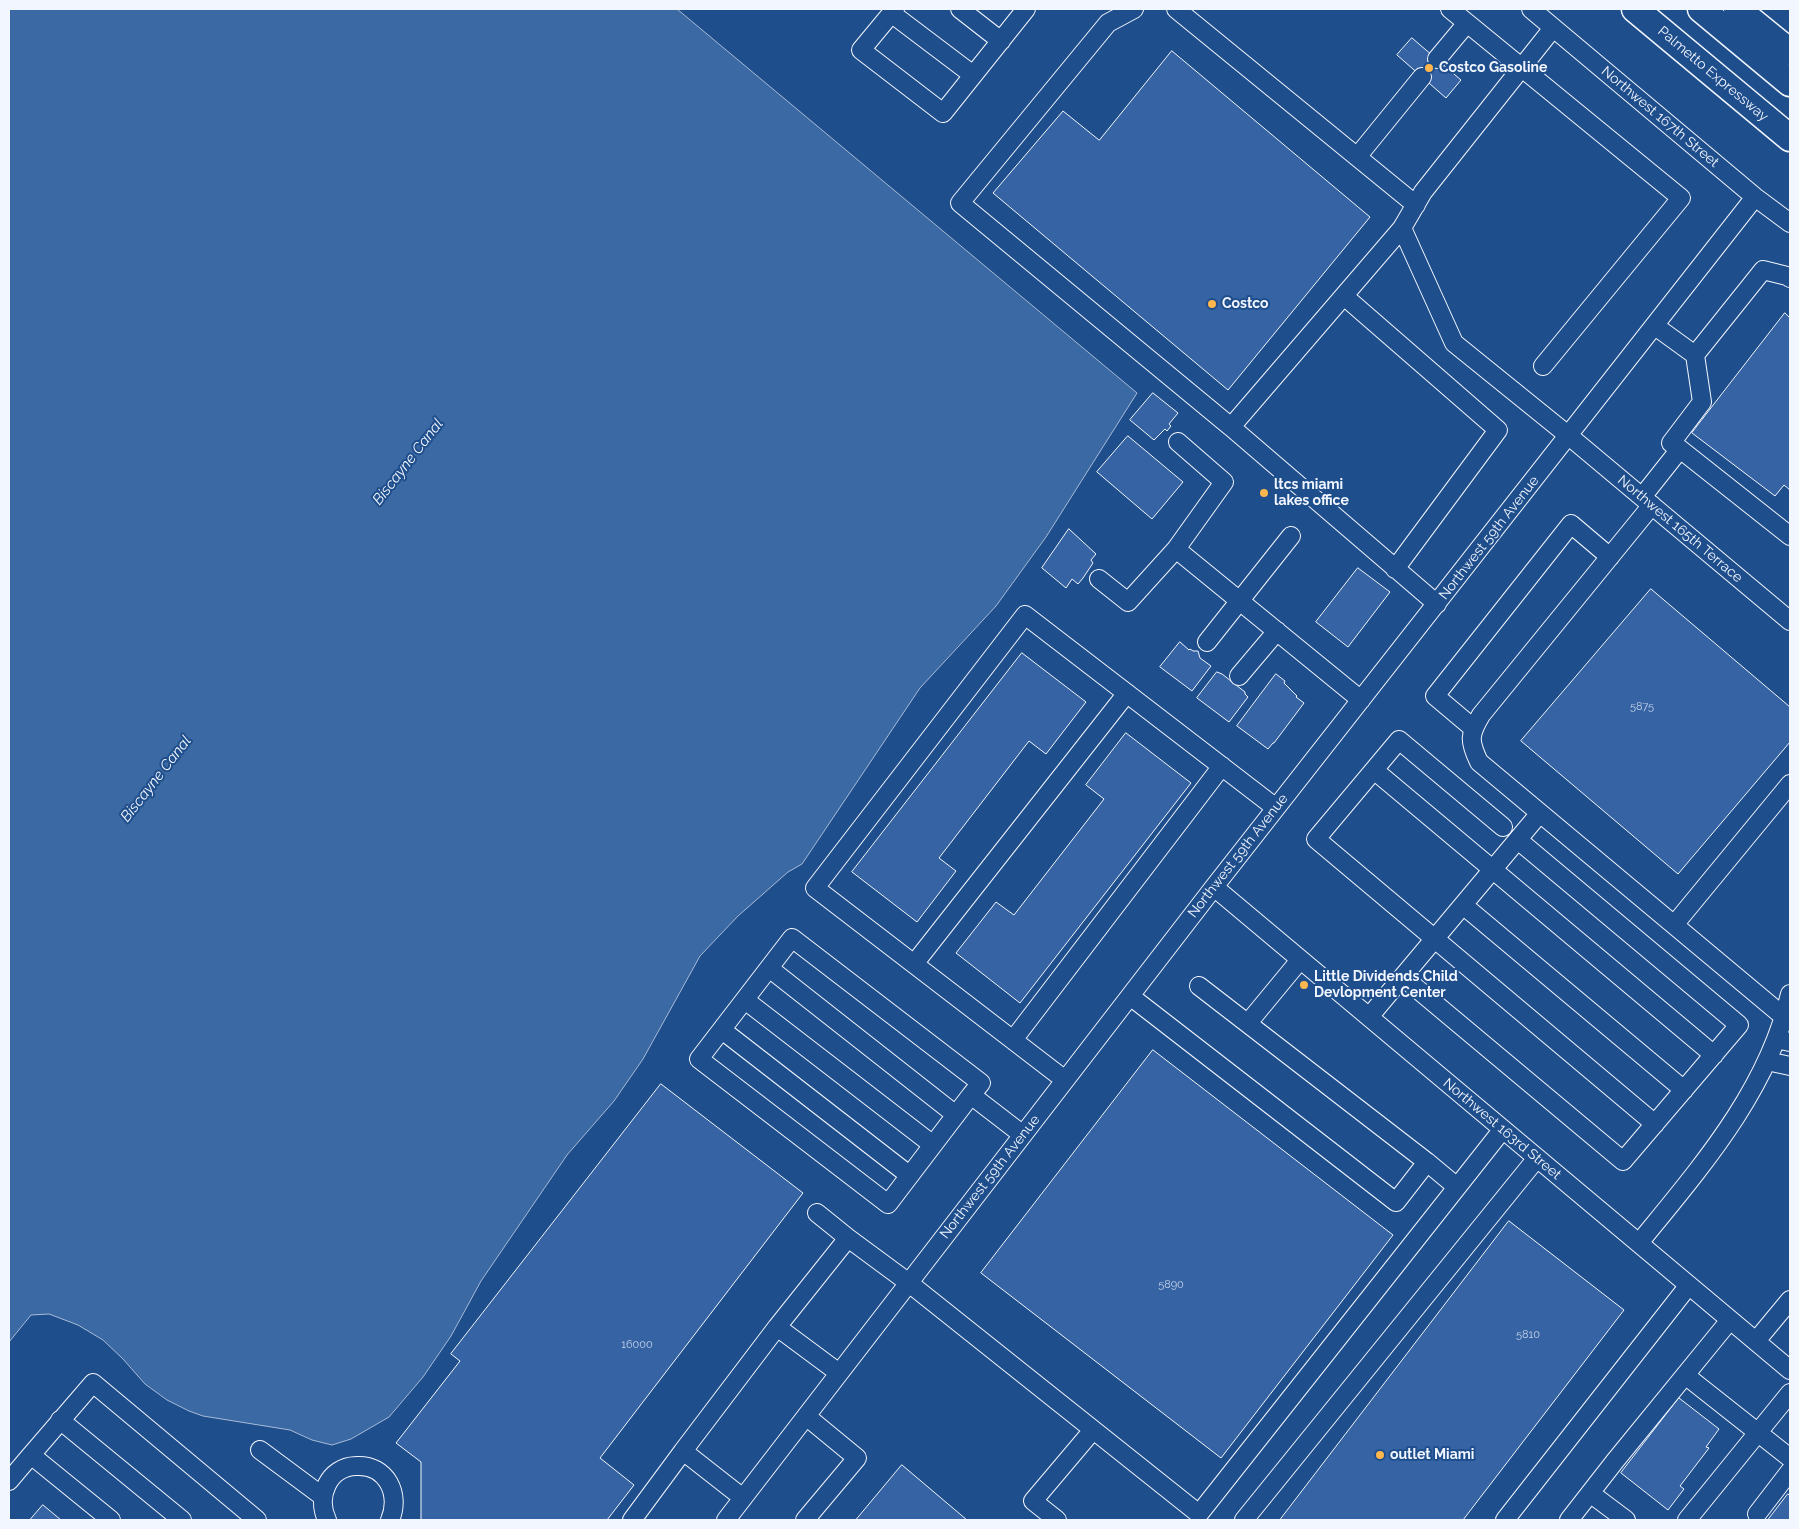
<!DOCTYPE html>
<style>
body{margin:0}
#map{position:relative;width:1799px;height:1529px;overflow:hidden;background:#1f4e8c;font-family:Raleway,sans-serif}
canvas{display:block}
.frame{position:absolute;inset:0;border:10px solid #f2f6ff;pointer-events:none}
</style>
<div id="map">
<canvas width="1799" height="1529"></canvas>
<div class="frame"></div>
</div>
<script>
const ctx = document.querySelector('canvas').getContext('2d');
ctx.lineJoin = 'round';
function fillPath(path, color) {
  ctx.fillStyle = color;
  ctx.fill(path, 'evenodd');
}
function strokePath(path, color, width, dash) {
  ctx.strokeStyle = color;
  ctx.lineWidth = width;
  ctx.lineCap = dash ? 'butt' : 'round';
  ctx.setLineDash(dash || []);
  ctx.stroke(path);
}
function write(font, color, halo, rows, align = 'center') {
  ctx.font = font + ' Raleway,sans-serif';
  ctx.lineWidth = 4;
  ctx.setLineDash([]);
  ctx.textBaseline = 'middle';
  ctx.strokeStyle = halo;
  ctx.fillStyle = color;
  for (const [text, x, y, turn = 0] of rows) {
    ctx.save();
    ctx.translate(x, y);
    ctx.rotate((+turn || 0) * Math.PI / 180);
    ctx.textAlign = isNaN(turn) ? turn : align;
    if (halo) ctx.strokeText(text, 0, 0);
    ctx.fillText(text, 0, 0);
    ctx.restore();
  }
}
const water = new Path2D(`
 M9,9H677L1137,393L1046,537L996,606L920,688L802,864L788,872L738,916L700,956L643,1059L614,1101L567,1155L481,1281L451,1336L423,1377L389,1417L351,1439L332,1445L312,1440L290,1430L203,1416L189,1411L167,1400L145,1384L123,1359L103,1340L78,1325L49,1314L31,1315L9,1342Z`);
fillPath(water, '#3b69a3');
strokePath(water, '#a8bbd7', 1);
const building = new Path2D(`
 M1412,38L1461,80L1446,98L1397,55Z
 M1172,51L1370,217L1228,390L993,193L1063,111L1099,140Z
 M1785,313L1790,318V490L1784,485L1775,496L1692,433Z
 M1153,393L1178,413L1169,424L1171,426L1167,431L1165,429L1154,440L1130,420Z
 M1128,436L1183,482L1152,519L1097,472Z
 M1069,529L1096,554L1091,560L1093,563L1083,578L1078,584L1072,579L1066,588L1042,568Z
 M1358,568L1390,592L1348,647L1316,622Z
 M1651,589L1790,707V742L1678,874L1521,741Z
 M1180,642L1189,650L1190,649L1193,651H1198L1200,658L1211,666L1192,691L1160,667Z
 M1022,653L1086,702L1046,754L1029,741L939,858L956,871L917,922L852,872Z
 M1217,672L1222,674L1245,692V694L1248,697L1229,722L1197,698Z
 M1276,674L1285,681L1284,683L1297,696L1296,697L1304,703L1274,743H1273L1268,749L1237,726Z
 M1126,733L1191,783L1020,1003L956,953L996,902L1014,915L1104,799L1086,785Z
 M1153,1050L1393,1235L1221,1458L981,1273Z
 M661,1084L803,1193L600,1458L634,1485L607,1520H421V1462L396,1443L460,1361L451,1354Z
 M1509,1221L1624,1310L1463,1520H1280Z
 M1679,1398L1719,1429L1706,1447L1709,1448L1680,1486L1684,1489L1668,1510L1621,1473Z
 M902,1465L967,1520H856Z
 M1788,1494L1790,1496V1520H1768Z
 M43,1505L61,1520H30Z`);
fillPath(building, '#3563a3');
strokePath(building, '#f2f6ff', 1);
const minor = new Path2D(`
 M895,9L861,50L943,113L1026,9
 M960,9L1001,41
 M1134,9L1108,23L960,203L1231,427
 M1176,9L1416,205
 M1450,9L1681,198L1543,366
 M1531,9L1755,197L1790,223
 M891,13L973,75
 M1437,59L1467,23
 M1357,157L1422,77
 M1402,228L1454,343L1569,436L1790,621
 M1344,296L1498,430L1395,569
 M1655,326L1695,355L1763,270L1787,276L1790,278
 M1178,442L1224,482L1176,549L1361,700
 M1680,449L1671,443L1702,402L1695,355
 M1642,497L1680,449L1790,536
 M1652,505L1481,715C1469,735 1469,741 1479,762L1783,1016
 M1099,579L1128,602L1176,549
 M1437,604L1231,427L1402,228L1423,192L1553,28
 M1207,642L1291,536
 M1239,676L1277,631
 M1473,728L1435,696L1571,524L1610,557
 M1374,770L1714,1055
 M1503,827L1399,740L1316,839L1655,1124
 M1214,887L1790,1370
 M1463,905L1684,1090
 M1674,925L1790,784
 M914,964L1127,693
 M769,968L956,1115
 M1403,977L1623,1161L1739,1025L1518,840
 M1130,996L1396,1202L1427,1162L1199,986
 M745,1000L933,1145
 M1369,1017L1540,813
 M1248,1023L1300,960
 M722,1030L909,1175
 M1776,1039L1790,1042
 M1013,1040L1222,766
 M1767,1061L1790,1066
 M1065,1080L815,888L1025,615L1276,808
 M971,1095L981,1083L792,938L699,1059L888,1204L971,1095L1023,1135
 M1427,1162L1457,1187
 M817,1213L848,1238
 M1639,1243C1700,1168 1768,1091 1790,994
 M777,1327L839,1373
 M1756,1341L1790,1300
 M1685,1375L1790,1458
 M60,1420L182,1520
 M260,1450L322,1496
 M9,1481L31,1455
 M1590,1493L1626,1520
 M743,1498L683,1451L777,1327L848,1238L909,1283L1199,1514L1503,1129
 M1757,1514L1790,1471
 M111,1520L31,1455L93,1383L257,1520
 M327,1520C316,1497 328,1467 356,1466C387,1464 401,1495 390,1520
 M632,1520L683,1451
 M726,1520L1214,887L1755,197
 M805,1520L857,1458L806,1416
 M1057,1520L1033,1501L1093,1430
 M1244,1520L1537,1158
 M1505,1520L1689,1285
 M1569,1520L1615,1461L1730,1320
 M1687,1520L1790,1393`);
const highway = new Path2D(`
 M1635,9L1790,138
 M1701,9L1790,83
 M1737,9L1790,52`);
strokePath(minor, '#f2f6ff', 20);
strokePath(highway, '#f2f6ff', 29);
strokePath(minor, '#1f4e8c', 18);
strokePath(highway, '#1f4e8c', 26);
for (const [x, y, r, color] of [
 [1429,68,5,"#ffb74d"],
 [1212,304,5,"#ffb74d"],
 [1264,493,5,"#ffb74d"],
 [1304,985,5,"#ffb74d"],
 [1380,1455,5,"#ffb74d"]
]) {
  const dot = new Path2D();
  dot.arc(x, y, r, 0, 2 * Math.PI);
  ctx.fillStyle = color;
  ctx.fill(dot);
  strokePath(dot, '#1f4e8c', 2);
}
write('11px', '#c3d1e8', null, [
 ["5875",1642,707],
 ["5890",1171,1285],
 ["5810",1528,1335],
 ["16000",637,1345]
]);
write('bold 14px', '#f2f6ff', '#1f4e8c', [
 ["Costco Gasoline",1439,68],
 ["Costco",1222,304],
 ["ltcs miami",1274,485],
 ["lakes office",1274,501],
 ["Little Dividends Child",1314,977],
 ["Devlopment Center",1314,993],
 ["outlet Miami",1390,1455]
], 'left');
write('14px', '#f2f6ff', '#1f4e8c', [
 ["Palmetto Expressway",1713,74,40],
 ["Northwest 167th Street",1660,117,40],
 ["Northwest 165th Terrace",1680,529,40],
 ["Northwest 59th Avenue",1489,538,-52],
 ["Northwest 59th Avenue",1238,856,-52],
 ["Northwest 163rd Street",1502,1129,40],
 ["Northwest 59th Avenue",990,1177,-52]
]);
write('italic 15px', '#f2f6ff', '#1f4e8c', [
 ["Biscayne Canal",408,462,-52],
 ["Biscayne Canal",156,779,-52]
]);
</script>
